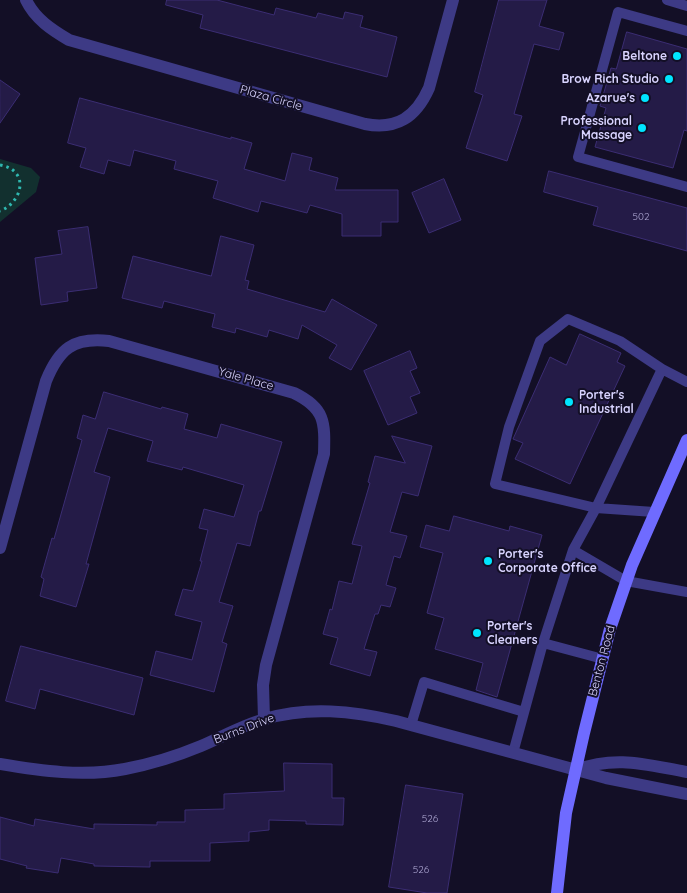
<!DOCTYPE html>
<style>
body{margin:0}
canvas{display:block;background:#130f26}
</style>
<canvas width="687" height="893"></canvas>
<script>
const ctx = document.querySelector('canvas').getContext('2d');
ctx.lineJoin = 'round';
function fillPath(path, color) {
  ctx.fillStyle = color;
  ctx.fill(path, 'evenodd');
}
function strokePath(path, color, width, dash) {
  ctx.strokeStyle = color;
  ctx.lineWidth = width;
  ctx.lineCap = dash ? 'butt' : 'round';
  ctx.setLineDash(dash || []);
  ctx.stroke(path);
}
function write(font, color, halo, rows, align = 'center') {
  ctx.font = font + ' Quicksand,sans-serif';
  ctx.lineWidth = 4;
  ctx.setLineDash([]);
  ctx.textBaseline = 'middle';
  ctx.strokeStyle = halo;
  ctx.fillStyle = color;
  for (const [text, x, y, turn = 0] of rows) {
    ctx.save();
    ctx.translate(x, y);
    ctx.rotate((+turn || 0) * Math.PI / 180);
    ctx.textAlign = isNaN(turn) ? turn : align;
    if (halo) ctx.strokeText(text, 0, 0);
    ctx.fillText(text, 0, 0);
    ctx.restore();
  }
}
fillPath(new Path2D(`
 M0,159L31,168L40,177L36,192L0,222Z`), '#12302f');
const building = new Path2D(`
 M167,0H217L274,15L276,8L316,18L318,13L343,19L345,12L363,16L360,27L397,37L387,77L200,28L203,15L166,5Z
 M499,0H547L539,26L564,33L559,50L534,44L514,114L522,116L507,161L466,148L483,95L475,92Z
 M627,32L687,49V131L684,130L673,168L595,147L606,108L600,106L611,68L616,69Z
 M0,80L20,94L0,123Z
 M80,98L231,139V137L252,143L244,169L285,181L292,153L312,158L309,170L338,178L335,190H398V222H381V236H342V214L310,205L307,213L261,201L258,212L213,198L218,181L174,169L176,161L134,150L130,166L108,160L104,174L80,167L86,148L68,143Z
 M549,171L687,208V251L593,225L598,207L544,192Z
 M444,179L461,220L429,233L412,193Z
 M88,227L97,288L67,292L68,301L41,305L35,258L62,254L58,231Z
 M221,236L254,245L245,280L249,281L247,289L325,312L332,299L377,325L351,370L329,358L337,345L302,325L298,339L269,330L267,337L236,328L235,333L212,327L215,314L164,301L162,308L122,298L133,256L211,276Z
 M580,334L621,353L617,362L625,366L570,484L515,459L523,443L513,439L550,357L566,365Z
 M410,351L417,368L410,371L420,393L410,397L417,413L388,425L364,371Z
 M104,392L161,409L162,407L188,414L184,429L217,438L221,424L282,442L261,511H259L250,546L237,543L219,602L233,606L222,642L227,644L214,692L150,675L156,651L192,660L202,622L175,615L183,589L193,591L202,561H200L208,530L199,528L204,509L234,517L244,485L183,467L182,470L147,461L153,441L108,428L94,472L110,477L86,564H89L76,607L40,596L44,579L41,577L52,538L54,539L82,440L77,438L83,415L95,419Z
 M392,436L432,446L418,496L402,492L390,532L407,536L400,558L394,556L386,585L396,588L390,607L381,605L378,614H375L364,649L377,652L370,676L330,664L338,638L323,634L330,609L332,610L339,581L352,584L362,546L352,544L370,483L368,482L375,456L405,463Z
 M454,516L509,531L510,526L542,535L497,697L476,690L483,663L435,649L444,618L427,613L443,553L420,547L426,525L449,531Z
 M21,646L143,678L134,715L40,689L35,709L6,701Z
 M284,763L332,764V798H344L343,825L306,824V821L269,820V830L249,832V841L210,843V861H150V867L94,866V864L61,858L58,873L26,868L27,866L0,859V817L34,826L35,819L94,829V824L157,825V822H185V810L224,809V794L284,791Z
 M406,785L463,794L447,893H427L389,887Z`);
fillPath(building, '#241b47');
strokePath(building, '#3b2d73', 1);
strokePath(new Path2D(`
 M0,165C30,170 23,202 0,211`), '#2fb8b0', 3, [2.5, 4]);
strokePath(new Path2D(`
 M667,0L687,6
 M687,31L618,12L578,157L687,187
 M654,512L596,508L495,484L509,427L540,341L568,319L620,341L662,369
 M573,550L626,581L687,592
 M543,643L573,550L596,508L662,369L687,382
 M411,725L424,682L524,712
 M513,753L543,643L603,659`), '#3d3a85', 10);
strokePath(new Path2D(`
 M26,0C35,19 52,30 69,40L365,124C397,130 416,117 429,88L453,0
 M0,548L46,381C59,349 73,337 109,341L294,393C325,408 325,422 324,454L266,665L263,685L264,719
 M0,764C41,771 84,777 125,769C151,764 177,756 201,746C222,737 243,725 265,719C308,706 353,711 396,721L606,778L687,794
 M576,770C617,755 646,765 687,772`), '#3d3a85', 12);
strokePath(new Path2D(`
 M557,893L566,813L584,733L610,629L632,565L687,440`), '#6f6bff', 12);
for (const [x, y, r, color] of [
 [677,56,5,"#00e5ff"],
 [669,79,5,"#00e5ff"],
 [645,98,5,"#00e5ff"],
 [642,128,5,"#00e5ff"],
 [569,402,5,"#00e5ff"],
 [488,561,5,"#00e5ff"],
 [477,633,5,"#00e5ff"]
]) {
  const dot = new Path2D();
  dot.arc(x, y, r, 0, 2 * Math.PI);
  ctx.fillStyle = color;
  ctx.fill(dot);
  strokePath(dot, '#130f26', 2);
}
write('10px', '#aca6d1', null, [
 ["502",641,217],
 ["526",430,819],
 ["526",421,870]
]);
write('bold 12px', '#d9d4ff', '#130f26', [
 ["Beltone",667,56],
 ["Brow Rich Studio",659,79],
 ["Azarue's",635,98],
 ["Professional",632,121],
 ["Massage",632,135],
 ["Porter's",579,395,"left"],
 ["Industrial",579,409,"left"],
 ["Porter's",498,554,"left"],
 ["Corporate Office",498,568,"left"],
 ["Porter's",487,626,"left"],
 ["Cleaners",487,640,"left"]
], 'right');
write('12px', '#d9d4ff', '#130f26', [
 ["Plaza Circle",271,98,16],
 ["Yale Place",246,379,16],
 ["Benton Road",602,661,-75],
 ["Burns Drive",244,729,-21]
]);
</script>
